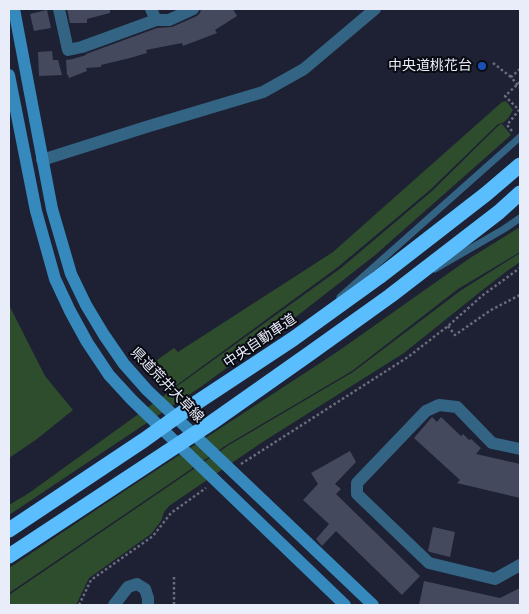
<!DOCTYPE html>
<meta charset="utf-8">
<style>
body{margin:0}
#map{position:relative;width:529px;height:614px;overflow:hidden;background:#1d2133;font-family:Quicksand,sans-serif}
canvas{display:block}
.frame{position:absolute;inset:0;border:10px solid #e9ecf9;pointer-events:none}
</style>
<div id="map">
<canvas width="529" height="614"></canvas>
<div class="frame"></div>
</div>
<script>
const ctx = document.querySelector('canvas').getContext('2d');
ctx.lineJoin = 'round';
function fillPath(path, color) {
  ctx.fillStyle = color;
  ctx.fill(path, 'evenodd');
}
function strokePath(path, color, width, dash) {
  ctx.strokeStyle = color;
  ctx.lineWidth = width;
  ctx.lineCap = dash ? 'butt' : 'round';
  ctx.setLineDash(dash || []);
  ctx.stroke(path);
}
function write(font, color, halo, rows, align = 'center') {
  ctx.font = font + ' Quicksand,"Noto Sans JP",sans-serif';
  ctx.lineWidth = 4;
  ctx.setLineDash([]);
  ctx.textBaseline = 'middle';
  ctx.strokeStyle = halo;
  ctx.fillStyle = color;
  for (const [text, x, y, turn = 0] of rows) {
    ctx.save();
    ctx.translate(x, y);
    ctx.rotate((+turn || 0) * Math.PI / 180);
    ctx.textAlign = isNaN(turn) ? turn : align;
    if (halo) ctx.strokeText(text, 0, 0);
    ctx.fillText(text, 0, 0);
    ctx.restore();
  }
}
fillPath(new Path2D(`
 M506,101L513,110C509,117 506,123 498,124L430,190L338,267L170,390L151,372L150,365L174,348L178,352L333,252L502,102Z
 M502,124L511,135L374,256L288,323L202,386L9,515V505L29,493L341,268L432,191L499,125Z
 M520,227V252L458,289L352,371L228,444L9,593V568L132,486L337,352L470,258Z
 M520,253V262L507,271L480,292L404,353L261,443L169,506L164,512L161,521L151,534L89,578L76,605H9V595L229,445L353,372L460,291Z
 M9,305L45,376L73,410L37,439L9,458Z`), '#2e4d2d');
fillPath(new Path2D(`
 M67,9H110V13L87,19V23H70Z
 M201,9H233L237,16L215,30L217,33L183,46L182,43L146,50L147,53L130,58L101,65V67L86,68L87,71L69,78L68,75H67L66,60L73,59L86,55V54L157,28L172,27L197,16L200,13Z
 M47,10L51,28L34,31L30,14Z
 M52,51L53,60H58L62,75L39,76L38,52Z
 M432,417L437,422L441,417L461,436L463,434L469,440L471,439L481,448L476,454L520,464V498L457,483L460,480L414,438Z
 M350,451L356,462L335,484L341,489L336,494L420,576L402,595L336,531L322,546L316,539L329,524L303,500L318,484L311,473Z
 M433,527L455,532L450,557L430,552L428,551Z
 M424,581L500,598L520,588V605H419Z`), '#45495e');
strokePath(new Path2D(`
 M493,63L511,77
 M520,69L511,77L520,88
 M512,131L507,125L519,110L505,96L520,82
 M448,326L455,335L491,310L520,295
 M241,464L408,357L448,326L483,295L520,268
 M174,577V605
 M79,605L91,580L153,536L171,513L206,488`), '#696d7d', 2.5, [2.5, 2.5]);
strokePath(new Path2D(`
 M435,269L504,229L520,218
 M340,297L520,137`), '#346484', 7);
strokePath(new Path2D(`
 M59,9L68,50L82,47L156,20H169L193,9
 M151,9L156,20
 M42,160L146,127L263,92L304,69L375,9
 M520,449L492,443L457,407L439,405L426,411L357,483V494L429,563L495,579L520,565
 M114,605L128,587L137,584L145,589L148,598V605`), '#346484', 12);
strokePath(new Path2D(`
 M14,9L52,209L71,274L86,305L104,335L124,364L147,390L373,605
 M9,75L36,211L55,279L70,311L87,342L109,375L132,400L345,605`), '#3689bd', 12);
strokePath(new Path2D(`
 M9,530L144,440L193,405L293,339L379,277L486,194L520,165
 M9,556L211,423L309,354L390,296L499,212L520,193`), '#5abefe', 15);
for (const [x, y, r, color] of [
 [482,66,5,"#1a4fb4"]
]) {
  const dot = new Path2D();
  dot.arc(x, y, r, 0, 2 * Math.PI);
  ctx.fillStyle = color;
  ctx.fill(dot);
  strokePath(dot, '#090b13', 2);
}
write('14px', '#e9ecf9', '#090b13', [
 ["中央道桃花台",472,66]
], 'right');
write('14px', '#e9ecf9', '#090b13', [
 ["中央自動車道",260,341,-34],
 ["県道荒井大草線",167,385,46]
]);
</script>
